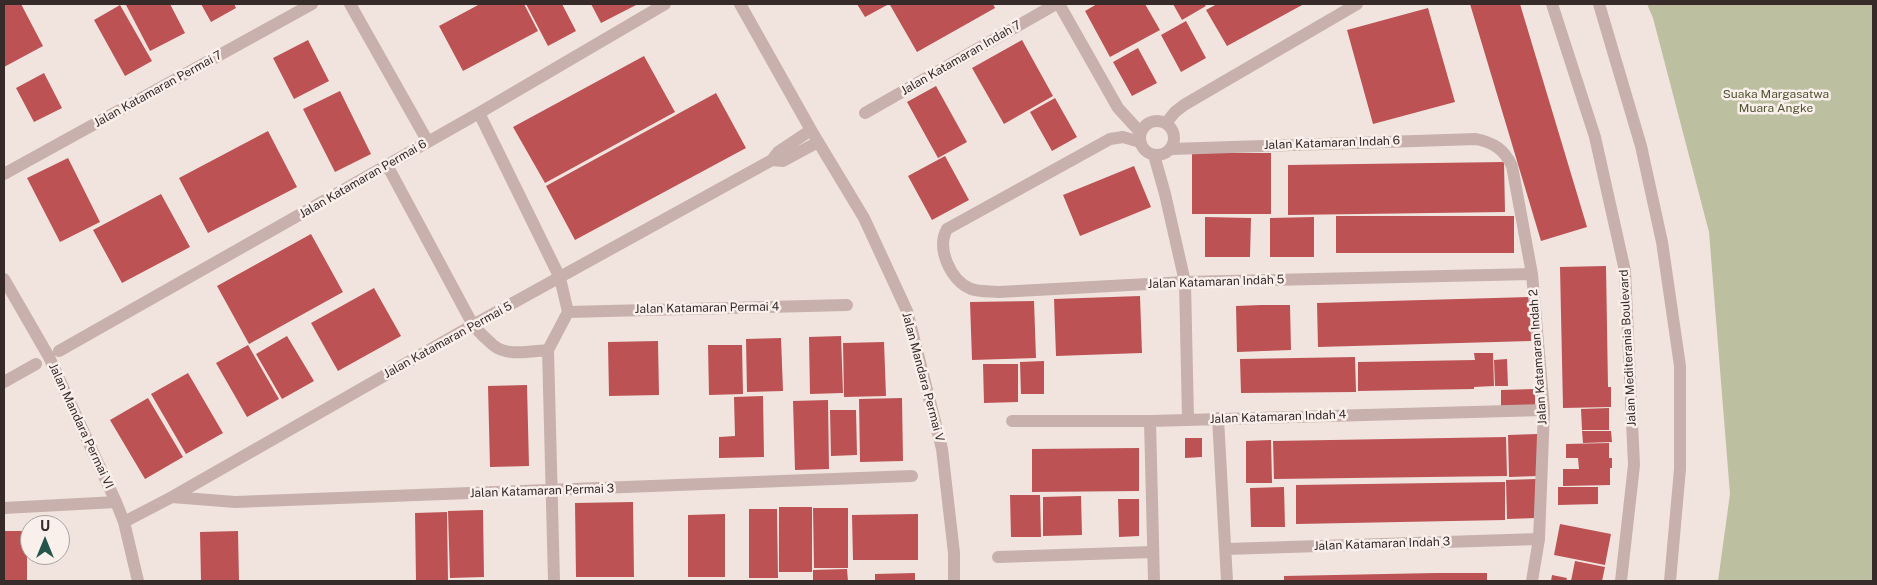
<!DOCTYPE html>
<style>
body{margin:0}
#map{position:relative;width:1877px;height:585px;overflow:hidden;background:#f1e4df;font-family:"Public Sans",sans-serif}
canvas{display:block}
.frame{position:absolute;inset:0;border:5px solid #372b2a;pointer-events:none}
.north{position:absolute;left:20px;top:515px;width:50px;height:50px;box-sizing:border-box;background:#f9efeb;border:1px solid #aba19e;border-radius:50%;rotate:0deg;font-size:14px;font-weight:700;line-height:20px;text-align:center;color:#372b2a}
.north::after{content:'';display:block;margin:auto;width:18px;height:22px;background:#23554b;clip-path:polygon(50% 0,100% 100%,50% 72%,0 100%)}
</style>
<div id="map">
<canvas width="1877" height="585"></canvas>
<div class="frame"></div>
<div class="north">U</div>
</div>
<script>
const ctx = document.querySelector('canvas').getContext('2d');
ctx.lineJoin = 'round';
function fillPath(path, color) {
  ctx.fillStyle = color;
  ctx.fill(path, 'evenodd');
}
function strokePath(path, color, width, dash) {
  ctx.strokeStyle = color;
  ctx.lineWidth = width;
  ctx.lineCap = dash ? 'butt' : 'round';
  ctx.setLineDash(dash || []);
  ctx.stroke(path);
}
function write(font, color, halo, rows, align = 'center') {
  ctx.font = font + ' "Public Sans",sans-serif';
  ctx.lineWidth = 5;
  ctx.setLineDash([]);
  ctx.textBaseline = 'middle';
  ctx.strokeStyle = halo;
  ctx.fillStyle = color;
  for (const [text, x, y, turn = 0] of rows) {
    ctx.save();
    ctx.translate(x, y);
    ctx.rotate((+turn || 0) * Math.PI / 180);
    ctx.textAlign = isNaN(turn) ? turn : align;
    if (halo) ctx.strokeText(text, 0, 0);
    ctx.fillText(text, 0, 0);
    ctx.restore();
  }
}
fillPath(new Path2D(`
 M1647,4H1873V581H1718L1730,494L1709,232L1653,18Z`), '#bcbfa0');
fillPath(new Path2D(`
 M4,4H21L43,46L4,67Z
 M128,4H170L185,33L150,51L126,5Z
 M201,4H234L236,8L211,22Z
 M480,4H524L538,31L463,71L439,26Z
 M526,4H562L576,31L548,46Z
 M591,4H638L601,23Z
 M857,4H889L865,17Z
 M893,4H993L995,8L917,52L890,5Z
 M1097,4H1145L1160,30L1110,57L1085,11Z
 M1173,4H1204L1206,6L1182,20Z
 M1217,4H1304L1227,46L1206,10Z
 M1470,4H1520L1587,227L1541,241Z
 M120,5L152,61L125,76L94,20Z
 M1428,8L1455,102L1373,124L1347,30Z
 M1186,21L1206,58L1181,72L1161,35Z
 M308,40L329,81L294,99L273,58Z
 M1022,40L1053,96L1004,124L972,68Z
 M1138,48L1157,83L1132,96L1113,62Z
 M644,56L675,112L545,183L513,127Z
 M44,73L62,108L34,122L16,88Z
 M936,86L967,142L938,158L907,102Z
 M340,91L371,154L335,172L303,109Z
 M716,93L746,148L575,240L546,186Z
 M1055,98L1077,137L1052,151L1030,112Z
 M268,131L297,187L208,233L179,178Z
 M1192,153H1271V214H1192Z
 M945,156L969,200L932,220L908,176Z
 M68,158L100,222L60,242L27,178Z
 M1504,162L1505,212L1288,215V165Z
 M1134,166L1151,207L1080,236L1063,195Z
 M161,194L190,247L122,283L93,230Z
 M1336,216H1514V253H1336Z
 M1205,217L1251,218L1250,257H1205Z
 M1314,217V257H1270V218Z
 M311,234L343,292L249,344L217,286Z
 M1606,266L1608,387H1611V407L1563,408L1560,267Z
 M374,288L401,336L338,371L311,323Z
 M1140,296L1142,353L1056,356L1054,299Z
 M1530,297L1531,341L1318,347L1317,303Z
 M1034,301L1036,358L972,360L970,302Z
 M1261,305H1290L1291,350L1237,352L1236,306Z
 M287,336L314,381L282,399L256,354Z
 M841,336L843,393L810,394L809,337Z
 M781,338L783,391L747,392L746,339Z
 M658,341L659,395L609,396L608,342Z
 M884,342L886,396L844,397L843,343Z
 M248,345L279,399L247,417L216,363Z
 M708,345H742L743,394L709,395Z
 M1474,353H1493L1494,386L1474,387V389L1358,391V362L1475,360Z
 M1355,357L1356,392L1241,393L1240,359Z
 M1507,359L1508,386H1495L1494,360Z
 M1044,361V394H1021L1020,362Z
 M983,364H1018V402L984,403Z
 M188,373L223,433L186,454L151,394Z
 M527,385L529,466L490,467L488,386Z
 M1535,389V406H1501V390Z
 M763,396L764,457L719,458V437L735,436L734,397Z
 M148,398L183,457L145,479L110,420Z
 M902,398L903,461L860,462L859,399Z
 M828,400L829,469L795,470L793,401Z
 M1609,408V430H1582L1581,409Z
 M830,410H856L857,455L831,456Z
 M1582,431H1611L1612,442L1583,443Z
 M1537,434L1538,476L1509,477L1508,435Z
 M1506,437L1507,476L1274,479L1273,441Z
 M1185,438H1202V457L1185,458Z
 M1271,440L1272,483H1246V441Z
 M1609,443V458H1612V468H1610V485L1563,486V469H1579L1578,458H1566V444Z
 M1139,448V491L1032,492V449Z
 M1536,479L1537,518L1507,519L1506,480Z
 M1505,482V520L1296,524V485Z
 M1284,487L1285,527H1251L1250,488Z
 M1558,487H1598V504L1558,505Z
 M1010,495H1040L1041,537H1011Z
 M1081,496L1082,535L1043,536V497Z
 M1118,499H1139V536L1119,537Z
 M633,502L634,577H576L575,503Z
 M779,507H812V572H779Z
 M813,508H848V568H814Z
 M749,509H777L778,578H749Z
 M483,510L484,577L450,578L448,511Z
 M447,512L448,581H416L415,513Z
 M725,514V577H688V515Z
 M918,514V560H853L852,515Z
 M1560,524L1611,534L1605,565L1554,555Z
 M4,531H27V581H4Z
 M238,531L239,581H201L200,532Z
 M1575,561L1605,567L1602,581H1571Z
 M847,569L848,581H813V570Z
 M915,573V581H875V574Z
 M1436,573H1487V581H1284V576Z
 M1552,575L1567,578L1566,581H1551Z`), '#bc5253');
strokePath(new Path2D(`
 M350,4L428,142
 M740,4L811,130L864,218L907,311L942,449L954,553V581
 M1059,4L1118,108L1140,132
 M865,113L1056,4
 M1140 138a17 17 0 1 1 34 0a17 17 0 1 1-34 0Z
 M1166,123L1175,112L1184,105L1357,4
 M1140,142L1123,137L1110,139L947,229C936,249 951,281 971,289C980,292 990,291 999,292L1185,282L1532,274
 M1171,149L1476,139C1494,143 1504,149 1512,166L1532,274L1544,410L1539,539L1532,581
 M1154,155L1165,194L1185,282L1188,419
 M772,160L783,161L818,142
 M387,165L473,325C479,332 486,339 493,345C507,357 531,351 548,350L568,312L560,278L479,113
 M4,174L312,4
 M4,279L49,357L116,502L124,522L138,581
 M568,312L847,305
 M548,350L554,581
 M59,351L479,113L665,4
 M4,382L36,364
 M1218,418L1227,581
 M1012,421H1150L1544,410
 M1150,421L1154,581
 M172,497L235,502L912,476
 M4,508L116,502
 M124,522L172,497L473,325L772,160L778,152L811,130
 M1226,549L1539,539
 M998,557L1153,552`), '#c8b1ac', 12);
strokePath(new Path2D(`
 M1552,4L1595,137L1625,271L1634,465L1621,581
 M1599,4L1641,146L1662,242L1680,366V469L1670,581`), '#c8b1ac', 12);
write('12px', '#372b2a', '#f9efeb', [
 ["Jalan Katamaran Indah 7",961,58,-30],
 ["Jalan Katamaran Permai 7",158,89,-29],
 ["Jalan Katamaran Indah 6",1332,143,-2],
 ["Jalan Katamaran Permai 6",363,179,-30],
 ["Jalan Katamaran Indah 5",1216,282,-2],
 ["Jalan Katamaran Permai 4",707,308,-1],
 ["Jalan Katamaran Permai 5",448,340,-29],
 ["Jalan Mediterania Boulevard",1628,348,-93],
 ["Jalan Katamaran Indah 2",1538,357,-94],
 ["Jalan Mandara Permai V",923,377,75],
 ["Jalan Katamaran Indah 4",1278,417,-2],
 ["Jalan Mandara Permai VI",81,426,65],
 ["Jalan Katamaran Permai 3",542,491,-2],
 ["Jalan Katamaran Indah 3",1382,544,-2]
]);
write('12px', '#4f5330', '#f9efeb', [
 ["Suaka Margasatwa",1776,94],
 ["Muara Angke",1776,108]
]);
</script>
